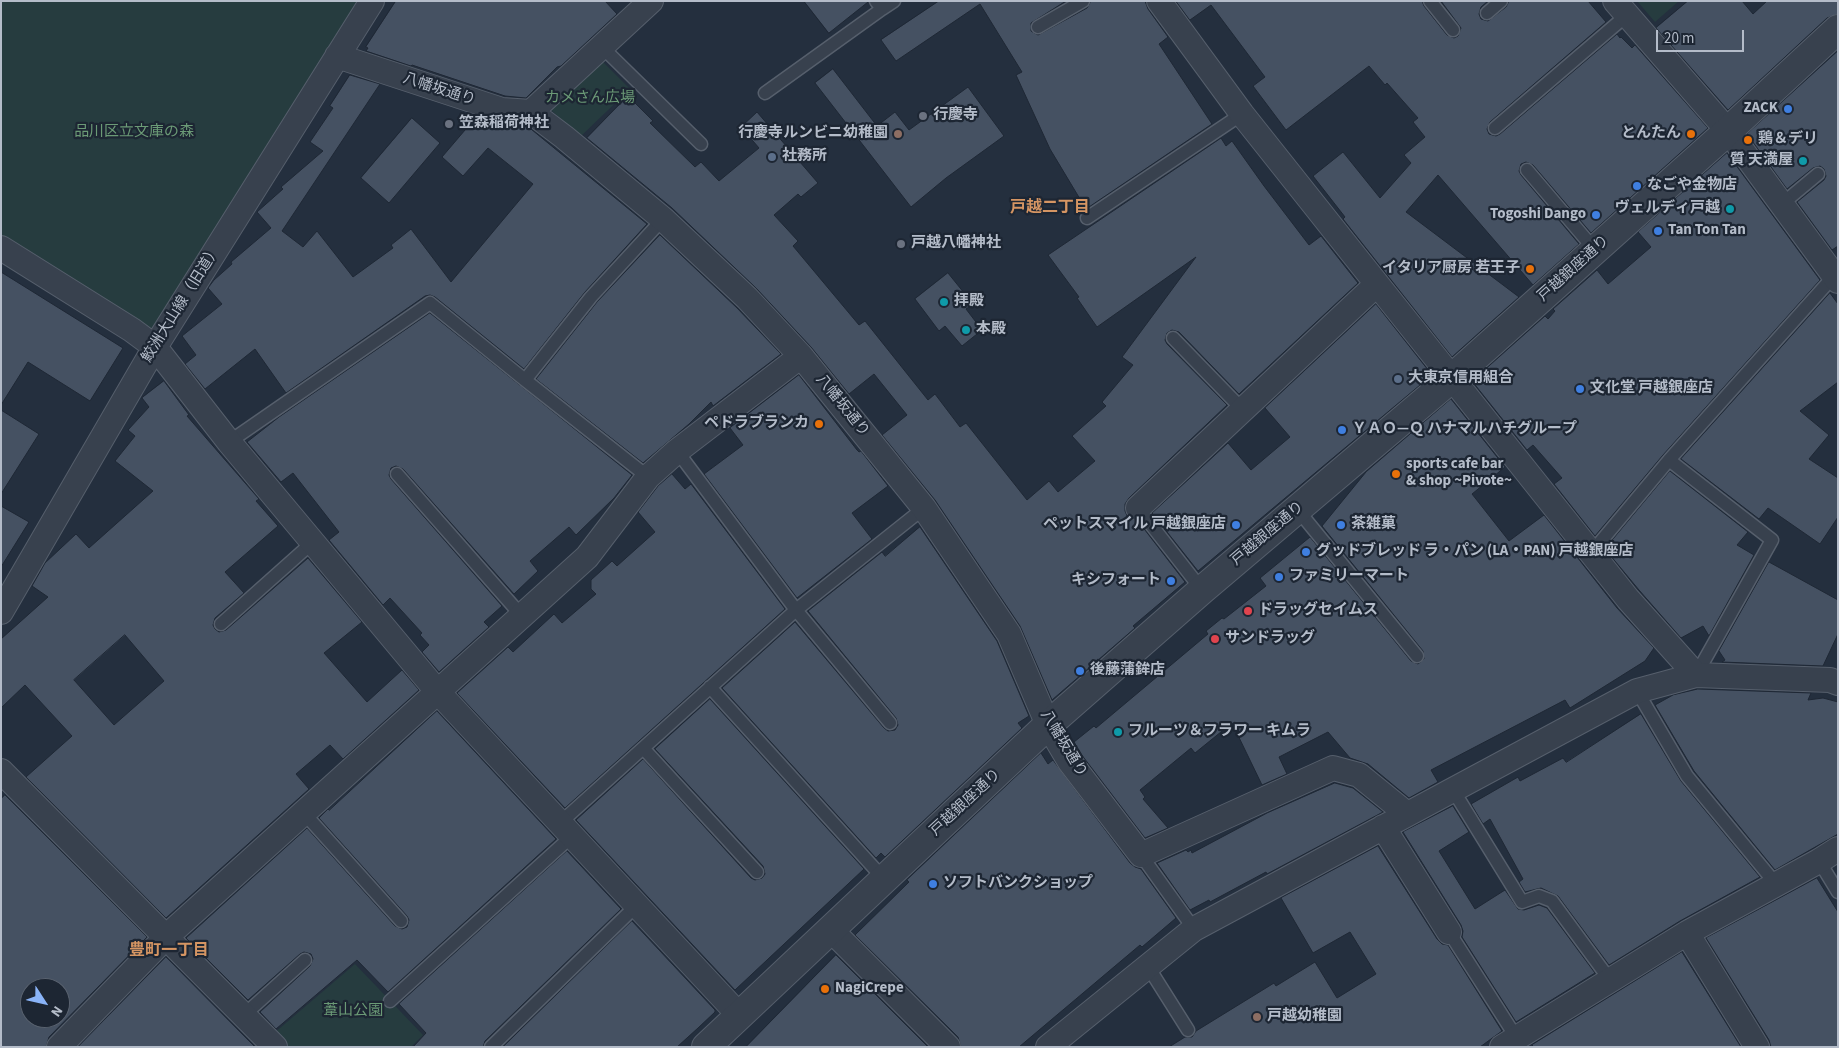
<!DOCTYPE html>
<meta charset="utf-8">
<style>
body{margin:0}
#map{position:relative;width:1839px;height:1048px;overflow:hidden;background:#242f3e;font-family:"Source Sans 3",sans-serif}
canvas{display:block}
.frame{position:absolute;inset:0;border:2px solid #b4bcc9;pointer-events:none}
.north{position:absolute;left:20px;top:978px;width:50px;height:50px;box-sizing:border-box;background:#1d2633;border:1px solid #59626f;border-radius:50%;rotate:125deg;font-size:14px;font-weight:700;line-height:20px;text-align:center;color:#b4bcc9}
.north::after{content:'';display:block;margin:auto;width:18px;height:22px;background:#8ab4f8;clip-path:polygon(50% 0,100% 100%,50% 72%,0 100%)}
.scale{position:absolute;left:1656px;top:30px;width:88px;height:22px;box-sizing:border-box;border:2px solid #b4bcc9;border-top:0;padding-left:6px;font-size:15px;line-height:18px;white-space:nowrap;color:#b4bcc9;-webkit-text-stroke:4px #1d2633;paint-order:stroke}
</style>
<div id="map">
<canvas width="1839" height="1048"></canvas>
<div class="frame"></div>
<div class="north">N</div>
<div class="scale">20 m</div>
</div>
<script>
const ctx = document.querySelector('canvas').getContext('2d');
ctx.lineJoin = 'round';
function fillPath(path, color) {
  ctx.fillStyle = color;
  ctx.fill(path, 'evenodd');
}
function strokePath(path, color, width, dash) {
  ctx.strokeStyle = color;
  ctx.lineWidth = width;
  ctx.lineCap = dash ? 'butt' : 'round';
  ctx.setLineDash(dash || []);
  ctx.stroke(path);
}
function write(font, color, halo, rows, align = 'center') {
  ctx.font = font + ' "Source Sans 3","Noto Sans JP",sans-serif';
  ctx.lineWidth = 4.5;
  ctx.setLineDash([]);
  ctx.textBaseline = 'middle';
  ctx.strokeStyle = halo;
  ctx.fillStyle = color;
  for (const [text, x, y, turn = 0] of rows) {
    ctx.save();
    ctx.translate(x, y);
    ctx.rotate((+turn || 0) * Math.PI / 180);
    ctx.textAlign = isNaN(turn) ? turn : align;
    if (halo) ctx.strokeText(text, 0, 0);
    ctx.fillText(text, 0, 0);
    ctx.restore();
  }
}
fillPath(new Path2D(`
 M1,1H372L155,347L1,249Z
 M1637,1H1679L1655,22Z
 M601,60L630,89L580,137L550,109Z
 M355,964L423,1035L411,1047H285L273,1034Z`), '#263c3f');
const building = new Path2D(`
 M396,1H605L617,14L561,66L557,67L526,98L505,96L412,65L411,66L366,51L368,48L366,47Z
 M804,1H868V2L829,33Z
 M939,1H1066L1031,23V31L1038,35L1087,8L1091,1H1145L1148,9L1168,37L1159,44L1212,124L1086,209L1050,149L1016,75L1022,72L980,4L896,61L881,40Z
 M1176,1H1422L1424,6L1447,35L1454,38L1458,36L1461,28L1441,1H1488L1481,7L1479,14L1481,19L1488,21L1506,7L1509,1H1588L1606,22L1490,122L1487,129L1489,134L1496,136L1500,134L1617,34L1620,38L1621,37L1632,48L1635,45L1708,128L1591,233L1533,165L1526,162L1521,164L1519,171L1521,175L1579,244L1533,285L1438,175L1406,212L1519,297L1452,357L1343,219L1345,217L1313,176L1343,152L1380,198L1411,163L1404,155L1425,137L1413,122L1418,118L1387,83L1385,85L1369,66L1286,130L1253,86L1265,77L1211,5L1190,20Z
 M1688,1H1742L1753,14L1767,1H1838V14L1827,18L1728,110L1656,28Z
 M1838,51V246L1832,250L1797,202L1824,180L1826,176L1824,169L1820,166L1813,168L1787,189L1747,134Z
 M833,69L877,126L895,112L909,130L968,87L1004,136L946,178L911,207L815,83Z
 M350,75L380,84L282,231L303,247L317,231L353,277L393,248L391,245L411,229L451,282L533,184L488,148L463,176L442,157L477,116L501,124L526,125L647,224L585,292L524,369L435,297L430,295L425,296L286,393L255,349L205,389L185,364L196,355L182,336L222,304L208,288L214,280L232,264L231,262L271,228L257,212L283,189L281,187L323,151L310,142L333,108L330,106Z
 M628,96L653,121L650,123L695,167L701,162L719,181L759,148L741,127L757,112L818,183L801,197L798,194L774,215L798,241L793,246L859,325L865,321L928,400L935,394L960,427L966,423L1027,500L1049,481L1058,492L1095,461L1072,436L1106,406L1102,402L1133,365L1122,357L1196,257L1097,327L1077,298L1079,297L1048,255L1221,138L1226,146L1232,141L1264,186L1309,245L1321,236L1358,283L1239,394L1179,332L1172,330L1167,333L1165,340L1167,344L1227,405L1129,498L1125,504V511L1128,518L1138,521L1185,582L1133,626L1135,628L1052,700L1020,626L935,500L882,435L907,415L874,374L849,394L811,347L756,288L672,208L587,138Z
 M412,118L440,143L389,203L361,178Z
 M1727,153L1820,280L1663,455L1595,536L1554,484L1562,478L1533,445L1527,450L1472,381L1545,316L1548,319L1555,311L1553,309L1597,270L1608,284L1651,247L1638,232Z
 M660,235L737,308L781,354L713,406L711,402L689,424L643,463L536,379L597,302Z
 M1,272L123,348L90,401L28,362L1,405Z
 M948,273L973,304L966,309L982,330L962,346L945,326L939,331L915,299Z
 M1830,293L1838,304V382L1800,411L1829,435L1809,459L1838,478V517L1820,544L1768,508L1759,519L1681,459Z
 M1376,304L1432,375L1198,571L1152,513L1228,443L1251,470L1290,437L1265,408Z
 M430,313L632,475L614,498L576,535L569,527L530,561L538,571L514,594L403,469L396,466L391,468L389,475L391,479L502,606L484,622L489,627L439,672L422,652L429,645L420,635L422,633L390,598L383,605L329,540L339,532L293,473L281,482L247,442L279,417Z
 M799,375L857,450L859,452L861,451L888,486L852,513L872,539L797,598L704,474L743,445L730,428Z
 M164,381L189,415L187,416L259,499L256,501L278,526L225,572L244,593L215,618L213,625L215,629L219,632L226,630L308,558L362,622L324,653L367,702L402,670L419,690L343,759L330,745L296,774L309,789L166,918L26,777L72,736L25,685L1,708V639L48,597L32,586L45,563L76,534L89,548L153,491L115,461L135,436L128,430L149,407L142,398ZM125,635L164,681L114,725L74,680Z
 M1451,399L1505,467L1472,494L1509,541L1544,515L1617,608L1654,648L1645,661L1570,708L1565,700L1431,770L1438,782L1409,798L1368,764L1350,758L1328,732L1279,757L1287,774L1262,785L1232,723L1195,753L1191,748L1140,790L1145,797L1143,799L1168,828L1145,838L1081,754L1074,742L1094,726L1096,728L1208,634L1206,631L1222,618L1224,619L1266,586L1260,578L1310,537L1411,661L1418,664L1424,659L1423,651L1322,526L1366,472Z
 M1,410L39,434L1,494Z
 M1670,471L1748,532L1737,545L1754,555L1709,636L1703,626L1681,638L1639,590L1605,549Z
 M672,474L685,489L691,484L785,609L565,808L457,693L508,647L513,652L554,614L562,623L596,594L591,589V580L612,561L617,566L655,532L638,512L658,486Z
 M1,506L29,522L1,567Z
 M920,527L997,641L1029,716L1018,723L1022,728L885,857L881,853L876,858L722,688L795,622L884,728L888,731L895,730L898,725L896,718L808,611L882,552L885,556Z
 M1769,562L1838,600V634L1823,666L1722,662L1725,660L1719,651Z
 M1698,689L1811,693L1808,700L1823,698L1838,702V834L1775,870L1694,771L1655,705L1673,695Z
 M710,699L864,869L735,990L576,820L643,759L751,878L755,880L762,878L765,874L763,866L655,749Z
 M437,711L556,839L388,992L357,960L276,1029L260,1012L310,966L313,959L311,954L304,952L300,954L248,1000L186,938L307,828L395,926L402,929L407,927L409,920L407,916L319,818L328,809L329,810Z
 M1641,714L1681,781L1760,877L1680,921L1609,965L1558,896L1541,888L1525,892L1519,882L1523,879L1490,819L1483,824L1471,804L1518,777L1520,781L1563,758L1566,762Z
 M1041,753L1048,764L1053,760L1130,863L1135,867L1141,869L1176,918L1142,947L1140,945L1019,1047H961L958,1037L855,935L909,882L907,880Z
 M1335,783L1353,788L1383,812L1267,874L1266,872L1210,902L1209,900L1190,910L1157,863L1186,850L1188,852L1191,850L1192,853L1267,813Z
 M5,795L147,937L49,1037L46,1047H1V799ZM30,988H60V1018H30Z
 M1453,806L1469,832L1439,851L1475,909L1505,890L1518,909L1524,910L1539,905L1547,908L1595,973L1516,1022L1462,937L1463,931L1461,925L1403,832Z
 M1378,846L1437,939L1442,944L1448,945L1502,1031L1480,1047H1169L1185,1037H1192L1196,1031L1274,983L1276,986L1315,962L1337,998L1376,974L1350,932L1313,953L1281,898Z
 M567,851L621,909L485,1041L483,1047H413L426,1033L399,1004Z
 M1817,878L1838,912V1047H1771L1769,1040L1706,938Z
 M632,921L715,1010V1012L698,1028L677,1047H503Z
 M1682,952L1741,1047H1534L1532,1045Z
 M836,955L928,1047H746Z
 M166,957L255,1047H78Z`);
fillPath(building, '#455162');
strokePath(building, '#1f2835', 1);
const service = new Path2D(`
 M876,1L882,9L894,1
 M1430,1L1453,30
 M1487,13L1501,1
 M1038,27L1083,1
 M602,47L701,144
 M765,93L882,9
 M1495,128L1627,15
 M1527,170L1595,250
 M1782,204L1818,174
 M1087,218L1242,114
 M1173,338L1243,410
 M229,442L430,303L525,380
 M677,451L796,610L924,508
 M1669,460L1772,540L1696,675
 M397,474L521,615
 M648,477L525,380L591,297L663,219
 M1138,508L1202,590
 M1297,509L1417,656
 M1592,552L1669,460L1834,276
 M221,624L313,542
 M710,687L884,879
 M1637,691L1687,776L1776,884
 M643,748L757,872
 M1453,790L1522,902L1539,896L1552,901L1610,980
 M303,812L401,921
 M560,823L796,610L890,723
 M1141,855L1194,929
 M1819,861L1838,892
 M1449,932L1516,1037
 M1147,965L1188,1030
 M390,1001L572,836
 M244,1015L305,960
 M491,1047L637,905`);
const minor = new Path2D(`
 M1159,1L1242,114L1377,284L1628,599L1696,675
 M1615,1L1728,131L1838,281
 M337,56L502,110L531,112L564,137L663,219L747,298L801,356L924,508L1009,634L1048,725L1070,762L1141,855L1333,768L1359,775L1407,814
 M531,112L651,1
 M1,248L132,330L155,347L229,442L437,691L740,1016
 M1138,508L1377,284
 M1,612L155,347L372,1
 M1,771L275,1047
 M1383,827L1449,932
 M831,930L948,1047
 M1687,933L1757,1047
 M59,1047L166,937L587,557L648,477L677,451L801,356
 M1048,1047L1194,929L1637,691L1696,675L1830,680L1838,683
 M1502,1047L1687,933L1819,861L1838,849`);
const tertiary = new Path2D(`
 M706,1047L1048,725L1202,590L1452,378L1728,131L1838,29`);
strokePath(service, '#565f6c', 15);
strokePath(minor, '#565f6c', 26);
strokePath(tertiary, '#565f6c', 30);
strokePath(service, '#38414e', 12);
strokePath(minor, '#38414e', 24);
strokePath(tertiary, '#38414e', 28);
for (const [x, y, r, color] of [
 [1788,109,5,"#3f7fe0"],
 [923,116,5,"#6b7280"],
 [449,124,5,"#6b7280"],
 [898,134,5,"#8d6e63"],
 [1691,134,5,"#e8710a"],
 [1748,140,5,"#e8710a"],
 [772,157,5,"#5c6f8a"],
 [1803,161,5,"#0f9aa8"],
 [1637,186,5,"#3f7fe0"],
 [1730,209,5,"#0f9aa8"],
 [1596,215,5,"#3f7fe0"],
 [1658,231,5,"#3f7fe0"],
 [901,244,5,"#6b7280"],
 [1530,269,5,"#e8710a"],
 [944,302,5,"#0f9aa8"],
 [966,330,5,"#0f9aa8"],
 [1398,379,5,"#5c6f8a"],
 [1580,389,5,"#3f7fe0"],
 [819,424,5,"#e8710a"],
 [1342,430,5,"#3f7fe0"],
 [1396,474,5,"#e8710a"],
 [1236,525,5,"#3f7fe0"],
 [1341,525,5,"#3f7fe0"],
 [1306,552,5,"#3f7fe0"],
 [1279,577,5,"#3f7fe0"],
 [1171,581,5,"#3f7fe0"],
 [1248,611,5,"#e0444e"],
 [1215,639,5,"#e0444e"],
 [1080,671,5,"#3f7fe0"],
 [1118,732,5,"#0f9aa8"],
 [933,884,5,"#3f7fe0"],
 [825,989,5,"#e8710a"],
 [1257,1017,5,"#8d6e63"]
]) {
  const dot = new Path2D();
  dot.arc(x, y, r, 0, 2 * Math.PI);
  ctx.fillStyle = color;
  ctx.fill(dot);
  strokePath(dot, '#1d2633', 2);
}
write('15px', '#b4bcc9', '#1d2633', [
 ["八幡坂通り",439,90,18],
 ["戸越銀座通り",1574,269,-42],
 ["鮫洲大山線（旧道）",182,304,-58],
 ["八幡坂通り",842,406,51],
 ["戸越銀座通り",1268,534,-40],
 ["八幡坂通り",1063,744,59],
 ["戸越銀座通り",966,803,-43]
]);
write('15px', '#6b9a76', '#1d2633', [
 ["カメさん広場",590,99],
 ["品川区立文庫の森",134,133],
 ["葦山公園",353,1012]
]);
write('bold 15px', '#b4bcc9', '#1d2633', [
 ["ZACK",1778,109,"right"],
 ["行慶寺",933,116],
 ["笠森稲荷神社",459,124],
 ["行慶寺ルンビニ幼稚園",888,134,"right"],
 ["とんたん",1681,134,"right"],
 ["鶏＆デリ",1758,140],
 ["社務所",782,157],
 ["質 天満屋",1793,161,"right"],
 ["なごや金物店",1647,186],
 ["ヴェルディ戸越",1720,209,"right"],
 ["Togoshi Dango",1586,215,"right"],
 ["Tan Ton Tan",1668,231],
 ["戸越八幡神社",911,244],
 ["イタリア厨房 若王子",1520,269,"right"],
 ["拝殿",954,302],
 ["本殿",976,330],
 ["大東京信用組合",1408,379],
 ["文化堂 戸越銀座店",1590,389],
 ["ペドラブランカ",809,424,"right"],
 ["ＹＡＯ―Ｑ ハナマルハチグループ",1352,430],
 ["sports cafe bar",1406,465],
 ["& shop ~Pivote~",1406,482],
 ["ペットスマイル 戸越銀座店",1226,525,"right"],
 ["茶雑菓",1351,525],
 ["グッドブレッド ラ・パン (LA・PAN) 戸越銀座店",1316,552],
 ["ファミリーマート",1289,577],
 ["キシフォート",1161,581,"right"],
 ["ドラッグセイムス",1258,611],
 ["サンドラッグ",1225,639],
 ["後藤蒲鉾店",1090,671],
 ["フルーツ＆フラワー キムラ",1128,732],
 ["ソフトバンクショップ",943,884],
 ["NagiCrepe",835,989],
 ["戸越幼稚園",1267,1017]
], 'left');
write('bold 16px', '#d59563', '#1d2633', [
 ["戸越二丁目",1050,208],
 ["豊町一丁目",169,951]
]);
</script>
